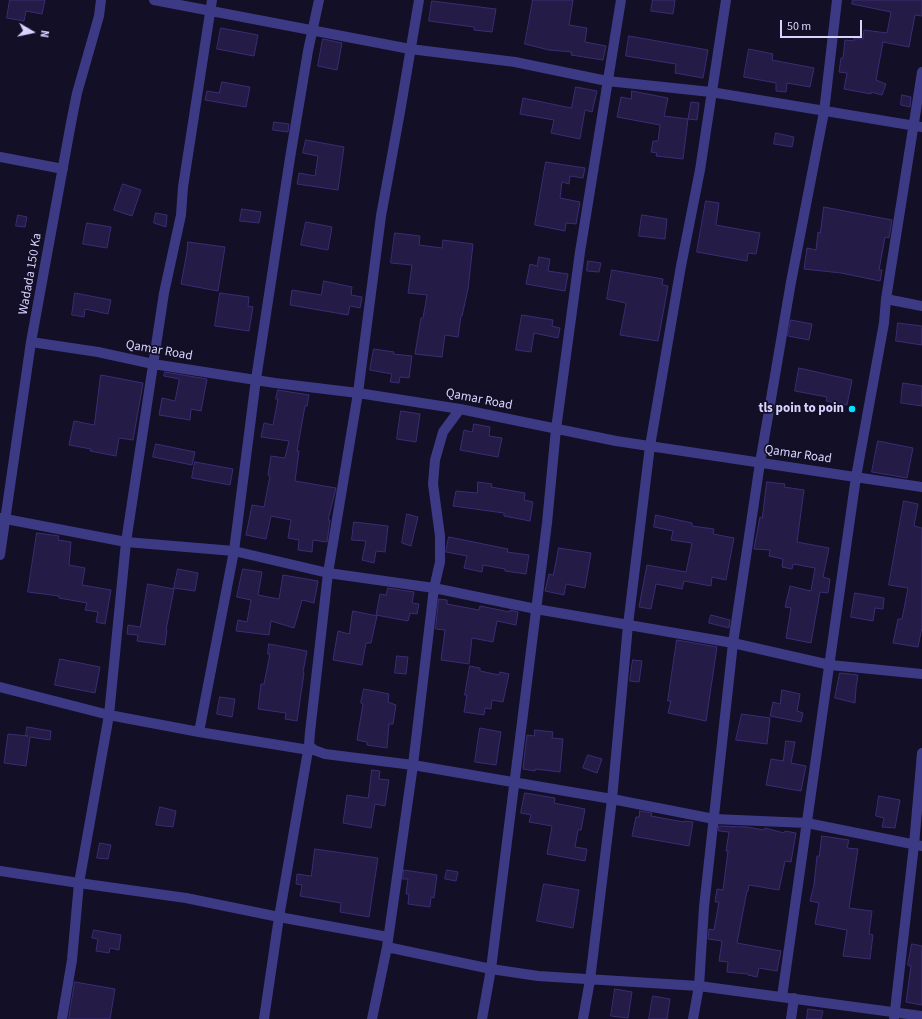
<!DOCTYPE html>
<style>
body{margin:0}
#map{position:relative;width:922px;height:1019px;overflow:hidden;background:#130f26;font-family:"Source Sans 3",sans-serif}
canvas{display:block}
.north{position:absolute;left:12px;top:12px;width:40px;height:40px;-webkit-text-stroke:3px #130f26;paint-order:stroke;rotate:99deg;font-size:11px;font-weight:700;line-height:16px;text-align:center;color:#d9d4ff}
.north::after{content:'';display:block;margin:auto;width:14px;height:18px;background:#d9d4ff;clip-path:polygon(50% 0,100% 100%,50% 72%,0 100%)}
.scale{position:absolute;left:780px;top:20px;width:82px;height:18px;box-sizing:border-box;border:2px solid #d9d4ff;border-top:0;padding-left:5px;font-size:12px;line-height:14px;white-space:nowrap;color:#d9d4ff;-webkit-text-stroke:3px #130f26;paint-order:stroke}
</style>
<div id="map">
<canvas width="922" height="1019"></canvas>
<div class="north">N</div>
<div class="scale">50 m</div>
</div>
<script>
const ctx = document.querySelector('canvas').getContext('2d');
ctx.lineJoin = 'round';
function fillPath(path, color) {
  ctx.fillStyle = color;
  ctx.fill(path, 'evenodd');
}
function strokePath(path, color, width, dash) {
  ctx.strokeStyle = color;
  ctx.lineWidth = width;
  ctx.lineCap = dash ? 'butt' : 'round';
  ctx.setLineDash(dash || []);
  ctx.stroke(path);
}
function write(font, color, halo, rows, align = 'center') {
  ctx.font = font + ' "Source Sans 3",sans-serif';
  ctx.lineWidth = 3.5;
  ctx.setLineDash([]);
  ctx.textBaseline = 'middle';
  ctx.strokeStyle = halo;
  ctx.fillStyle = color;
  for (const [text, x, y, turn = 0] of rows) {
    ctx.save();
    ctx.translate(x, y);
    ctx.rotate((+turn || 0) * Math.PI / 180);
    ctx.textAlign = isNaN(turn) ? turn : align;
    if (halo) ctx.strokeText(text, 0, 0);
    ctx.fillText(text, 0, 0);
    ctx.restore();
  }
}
const building = new Path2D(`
 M10,0H45L42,14L26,11L24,21L7,18Z
 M533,0H573L569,25L587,28L585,42L606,46L603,60L571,55L572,52L549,50L525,44Z
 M653,0H675L673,14L651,11Z
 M853,0H922V16L915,15L909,47L883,42L876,80L886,84L882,95L871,92V94L844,89L847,73L839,72L841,58H843L845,40L854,41V38L863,39L864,30L887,33L891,12L852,4Z
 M432,1L496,9L492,32L474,30V27L429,21Z
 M221,28L258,35L254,56L217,49Z
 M629,36L708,50L703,78L675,73L676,64L626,56Z
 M323,39L342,43L337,70L318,66Z
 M749,49L773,54L772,60L814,68L810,87L787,83L786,92L776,91V83L744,77Z
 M222,82L250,87L246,107L205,100L207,91L219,93Z
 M576,87L597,91L592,112L585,110L580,139L551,133L554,120L520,114L523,98L571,108Z
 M632,91L668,98L664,116L688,119L691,102L699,103L697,120L688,119L683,159L656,156L657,153L651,152L653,141H658L660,125L617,117L621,97L631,99Z
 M902,95L911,97L910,107L901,105Z
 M274,122L289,124L288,132L273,130Z
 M776,133L794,137L792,147L774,144Z
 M306,140L344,147L338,190L297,184L299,173L315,176L318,156L303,153Z
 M546,162L585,168L583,178L570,176L569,184L562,182L560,198L580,202L576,224L566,223L565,231L535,225Z
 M123,184L141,190L132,216L114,210Z
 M706,201L719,203L716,225L760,233L756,254L748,253L747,261L697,252Z
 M824,207L892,220L889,238L885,237L879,270H882L880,281L841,273L804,269L807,248L816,250L818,232L820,233Z
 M242,209L261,212L259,223L240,221Z
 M156,213L167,215L166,227L154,223Z
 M18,215L27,217L25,227L16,226Z
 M642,215L667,219L665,239L639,236Z
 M306,222L332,227L328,250L301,245Z
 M87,223L111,227L107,248L83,244Z
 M395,233L420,236L419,245L442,248L443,240L473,244L468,289L462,316H461L458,337L445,335L442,357L415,354L421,318H423L427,295L408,293L412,265L391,263Z
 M188,242L225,247L218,291L181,284L187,252Z
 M539,257L550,259L548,271L568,274L565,291L526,284L530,264L537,266Z
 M588,261L601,263L599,272L587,271Z
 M612,270L663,279L662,285L668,286L658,341L620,335L626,304V303L607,299Z
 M324,281L352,287L351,295L362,297L360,308L350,306L348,315L290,305L292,290L321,295Z
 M75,293L111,300L108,314L85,309L84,317L72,315Z
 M220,293L249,297L248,306L253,307L249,331L215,326Z
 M522,315L553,320L552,326L560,328L558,338L534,333L531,352L516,350Z
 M791,320L812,324L809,340L788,336Z
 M898,323L922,326V345L896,341Z
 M374,349L394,352L393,354L412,356L409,378L400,377L399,383L390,382L392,374L370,370Z
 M799,368L852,380L847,405L826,401L827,397L795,391Z
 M165,372L207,379L201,411L191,409L190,420L159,415L162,398L175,401L179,381V379L164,376Z
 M101,375L143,383L133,440L119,438L116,456L90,451L91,449L69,445L74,421L94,425Z
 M903,383L922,386V406L901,403Z
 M278,390L309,395L307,406H305L297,451H299L295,481L336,488L328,520H330L327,542L313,540L312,552L298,550L299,540L288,538L291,520L271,516L266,539L246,535L252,505L264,507L270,476L268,475L271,456L285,458L289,441L261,437L264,423L273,425L278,399H276Z
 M401,411L420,414L416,442L397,439Z
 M474,424L490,427L489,436L502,438L498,457L460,450L464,430L472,432Z
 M878,441L913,448L907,478L872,472Z
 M156,444L195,452L192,465L153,457Z
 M195,462L233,469L230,485L192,478Z
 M478,482L492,484L491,487L525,493L524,500L533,502L530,521L504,516V513L453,506L456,491L477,493Z
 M767,482L785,484L784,487L804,490L797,542L829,548L823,577L830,579L828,593L820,592L811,643L786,638L791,608L785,607L790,586L811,591L815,568L793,564L792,569L782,567L783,559L769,556L770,550L754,549L760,517L762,518Z
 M904,501L918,504L914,526L922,528V627L918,647L893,643L898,619H902L908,588L889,585Z
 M407,514L418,517L411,546L402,543Z
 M656,515L692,523V526L714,529L713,534L734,538L726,580L712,577L711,586L684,581L682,589L656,584L651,609L639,607L647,565L686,572L692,543L671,540L673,531L654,527Z
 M354,522L388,526L385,552L376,551L374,563L362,560L366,541L352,540Z
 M37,533L59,536L58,540L71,542L69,565L85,568L82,585L111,590L105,624L96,622L98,612L85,610L87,603L59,598V596L28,592Z
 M449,537L508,549L507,552L529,555L526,574L505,571V569L483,565L482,572L464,568L467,556L446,552Z
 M559,548L591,553L585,588L566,584L564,595L545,591L549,574L553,575Z
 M178,569L198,573L195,591L174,588Z
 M243,569L262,572L258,595L279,599L283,575L318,581L314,603L302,600L294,628L271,621L269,635L236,631L238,620L247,622L251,600L237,597Z
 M148,584L174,589L166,630H167L165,645L137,641L138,635L127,634L128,625L140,627Z
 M388,588L414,592L412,603L419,604L417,614L410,613L408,621L376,615L380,594L386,595Z
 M855,593L884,598L883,609L875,608L873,621L851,617Z
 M439,599L447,600V604L479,610L480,606L510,612V610L518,612L516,625L497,621L493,642L472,638L469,664L441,660L445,630L436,629Z
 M353,611L377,616L371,643H366L362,665L333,660L338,631L349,634Z
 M711,615L730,620L729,628L709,623Z
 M677,640L717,647L706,721L668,713L671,701H668Z
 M269,644L307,651L303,672L304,673L297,721L285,719L286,713L258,709L261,684H264L270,654H268Z
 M397,656L408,657L406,674L395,673Z
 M60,659L100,667L95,693L55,685Z
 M633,660L642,661L639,682L630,681Z
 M470,666L480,668V671L499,675L500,672L509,674L503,702L492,700L491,709L485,708L484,715L464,712L467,695H465Z
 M840,673L858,675L856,688L855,703L835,698Z
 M364,689L389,694L388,702L396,705L393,724H389L387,748L367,745V742L357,740L363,704L361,703Z
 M782,690L800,694L797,711L803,713L801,722L770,716L773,702L780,704Z
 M220,697L235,699L232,717L217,714Z
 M742,714L770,718L767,744L736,740Z
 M27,727L51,731L50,740L30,737L26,766L4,763L8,734L28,736H26Z
 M480,728L501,732L496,765L475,762Z
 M535,730L553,732L552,738L563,739L560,772L535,769V771L523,769L527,735L534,736Z
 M786,741L795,742L791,763L806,766L801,791L766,785L771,759L783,761Z
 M588,755L602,759L597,773L583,768Z
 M372,770L380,771L379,779L389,780L385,806L375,804L371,828L343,823L347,795L368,798Z
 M525,793L555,798L554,803L585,809L581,830H578L575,847L587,849L585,861L547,854L552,826L529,822L531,815L521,813Z
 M879,796L900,800L895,828L882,827L884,818L876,816Z
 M160,807L176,811L173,827L156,825Z
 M640,811L652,813L651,816L684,822V821L693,822L689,846L632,836L636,817H639Z
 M719,826L747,827L764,830L765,828L784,833L785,831L796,833L791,862L785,861L779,890L749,885L748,891H747L737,943L781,951L777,971L759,968L757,977L748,975V974L727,972L728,962L719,961L722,941L708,939L709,929L714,930L719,902H715L717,889L723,890L728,851H726L729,832L719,831Z
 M822,836L849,840L847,848L858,849L849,908L872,911L869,934L873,935L870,959L843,956L847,930L815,924L819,903L810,901L814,885L817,856H819Z
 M100,843L111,845L108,859L97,858Z
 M315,849L378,858L369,917L340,912L341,903L300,896L302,885L296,884L297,874L311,876Z
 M404,870L437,875L434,898L431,897L430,907L408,904L409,894H406L408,879H403Z
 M447,870L458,872L456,881L445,879Z
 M544,884L579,890L573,928L537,921Z
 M94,930L121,935L119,950L110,948L109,953L96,951L98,939L92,938Z
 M912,944L922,946V1005L906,1002L911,966L908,965Z
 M75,982L115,989L110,1019H69Z
 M615,989L632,992L628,1018L611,1016Z
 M653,996L670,999L667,1019H649Z
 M808,1009L823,1011L821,1019H807Z`);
fillPath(building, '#241b47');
strokePath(building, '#3b2d73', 1);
strokePath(new Path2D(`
 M154,0L410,49L515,62L607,81L711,92L922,127
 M212,0L183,187L181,215L164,293L126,542L109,715L79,883L186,898L279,917L388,937
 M419,0L400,112L381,216L358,393L328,573L310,732L309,745L314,750L325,754L413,765L612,799L714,819L807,823L922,846
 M0,157L63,169
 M886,299L922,306
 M31,342L98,352L153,364L275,383L358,393L460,409L616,441L922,487
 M0,518L126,542L234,551L328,573L434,588L536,609L733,643L830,665L922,674
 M0,555L31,342L71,123L77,93L99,16L101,0
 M0,687L109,715L199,732L309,750
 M199,732L234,551L256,379L290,158L308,51L319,0
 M0,871L79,883L72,960L62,1019
 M387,947L491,969L538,976L699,986L922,1016
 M782,997L856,477L884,323L886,299L922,72
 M264,1019L279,917L309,745
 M372,1019L387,947L413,765L434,588L440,562V536L433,484L435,460L443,432L460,409
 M482,1019L491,969L547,523L556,429L580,252L621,0
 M583,1019L590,980L612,799L628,625L650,446L681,266L700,170L726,0
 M693,1019L699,986L704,907L733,643L760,463L791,282L824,112L837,0
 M791,1019L794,998
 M894,1019L914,845L922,753`), '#3d3a85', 10);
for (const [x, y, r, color] of [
 [852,409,4,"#00e5ff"]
]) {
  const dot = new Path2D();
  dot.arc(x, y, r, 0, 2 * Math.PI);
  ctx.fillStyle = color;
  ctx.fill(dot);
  strokePath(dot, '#130f26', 1.5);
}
write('13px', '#d9d4ff', '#130f26', [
 ["Wadada 150 Ka",31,274,-80],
 ["Qamar Road",159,351,10],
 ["Qamar Road",479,400,11],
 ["Qamar Road",798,455,8]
]);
write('bold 13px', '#d9d4ff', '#130f26', [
 ["tls poin to poin",844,409]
], 'right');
</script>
